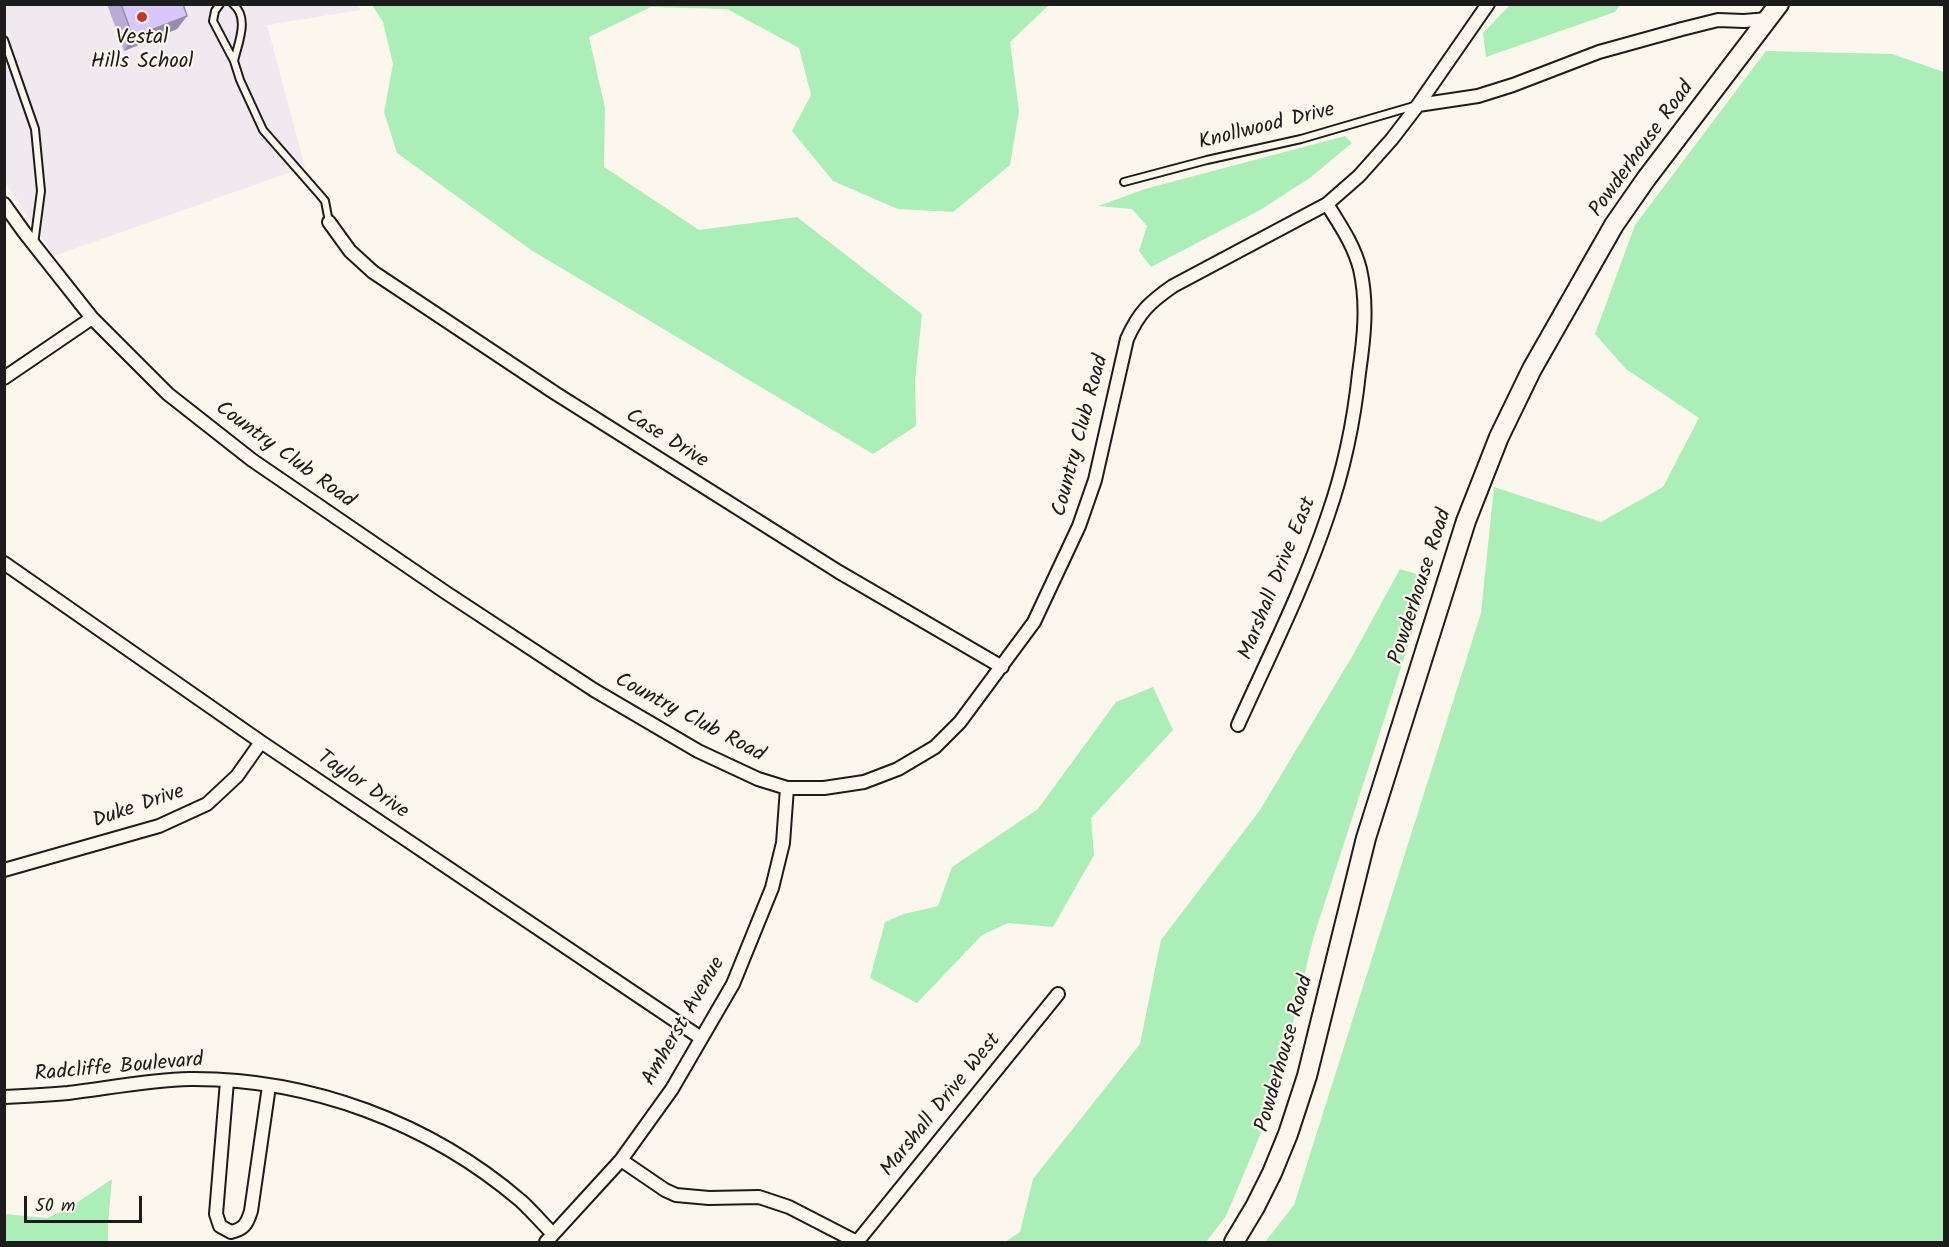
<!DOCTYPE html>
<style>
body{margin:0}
#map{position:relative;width:1949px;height:1247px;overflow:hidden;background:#fbf7ec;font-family:Kalam,sans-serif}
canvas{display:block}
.frame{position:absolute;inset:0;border:6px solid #1c1c1c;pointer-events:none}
.scale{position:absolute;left:24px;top:1196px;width:118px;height:27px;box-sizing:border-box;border:3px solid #1c1c1c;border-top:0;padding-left:8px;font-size:18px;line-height:21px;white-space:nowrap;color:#1c1c1c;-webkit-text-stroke:4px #fbf7ec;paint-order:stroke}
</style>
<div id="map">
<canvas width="1949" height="1247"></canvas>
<div class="frame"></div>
<div class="scale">50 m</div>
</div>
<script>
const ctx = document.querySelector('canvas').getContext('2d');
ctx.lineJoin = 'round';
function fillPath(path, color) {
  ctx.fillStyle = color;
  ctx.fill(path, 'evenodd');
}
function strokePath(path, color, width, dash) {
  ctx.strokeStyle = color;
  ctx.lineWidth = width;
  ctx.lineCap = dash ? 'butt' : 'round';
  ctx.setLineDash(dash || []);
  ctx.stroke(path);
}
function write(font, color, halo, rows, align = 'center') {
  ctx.font = font + ' Kalam,sans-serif';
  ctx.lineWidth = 4.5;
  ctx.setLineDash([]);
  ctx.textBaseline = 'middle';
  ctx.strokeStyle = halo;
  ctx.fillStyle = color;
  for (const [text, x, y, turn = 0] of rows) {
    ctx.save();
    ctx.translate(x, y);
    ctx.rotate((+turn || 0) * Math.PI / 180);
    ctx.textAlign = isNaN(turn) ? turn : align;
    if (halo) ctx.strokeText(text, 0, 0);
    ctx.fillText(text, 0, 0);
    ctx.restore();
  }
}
fillPath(new Path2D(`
 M357,4L361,10L267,25L305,167L54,256L5,182L4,5Z`), '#f0e9f0');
fillPath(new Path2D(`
 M1511,4H1620V5L1615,12L1486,57L1483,33Z
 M372,5H1049L1010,42L1019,111L1010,165L953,212L898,209L833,181L792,131L811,95L799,48L727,9L651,7L589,37L605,108L604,167L699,230L797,217L922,314L915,381L916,426L873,454L531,250L397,153L384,112L393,64L383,22Z
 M1766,51L1892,54L1944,72V1242H1265L1294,1205L1481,613L1494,487L1601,522L1663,487L1699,418L1626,369L1595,334L1635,225Z
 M1345,136L1352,143L1311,177L1262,209L1151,267L1139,251L1147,226L1132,209L1098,206L1145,189Z
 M1400,569L1430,578L1313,939L1274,1102L1226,1216L1206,1242H1005L1020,1232L1033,1179L1140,1044L1161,940L1260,810L1353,655Z
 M1153,687L1173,730L1091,818L1094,855L1053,927L1008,923L982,935L917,1003L870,978L885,922L904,914L938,906L952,867L1038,809L1116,702Z
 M112,1179L108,1223V1242H5V1214L47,1218L69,1208Z`), '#abeeb8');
const lane = new Path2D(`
 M220,4L215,11L213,21L234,61L240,80L263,130L320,195L325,201L329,222
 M233,4C250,18 238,43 234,61
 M4,40L35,129L41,191L34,244
 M1124,182L1207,160L1301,139L1414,106`);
const street = new Path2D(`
 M1418,105L1488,4
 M4,204L24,232L92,318L168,394L252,460L445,592L594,690L698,751L758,779L787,788H824L864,782L898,769L935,747L960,722L1034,622L1079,526L1095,480L1127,339C1139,312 1150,302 1173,286L1327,204L1359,176L1392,139L1418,105L1478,96L1513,85L1599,52L1682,29L1718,20L1744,21L1768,19
 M329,222L350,251L373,272L555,393L839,572L1002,667
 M4,378L92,318
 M4,563L261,742L701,1038
 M1238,725C1269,656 1304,587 1328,515C1344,469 1354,421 1359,373C1364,338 1368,304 1360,269C1354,245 1340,225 1327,204
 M4,870L159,826L207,804L237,776L261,742
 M227,1081L216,1214L220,1226L231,1232C244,1229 247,1224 251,1211L269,1086
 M4,1097C26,1096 47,1095 68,1093C109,1088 149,1080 190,1079C310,1078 430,1123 521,1201C532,1211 542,1223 553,1234
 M621,1160L665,1190L676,1195L709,1198L759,1197L789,1207L857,1242
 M546,1242L621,1160L672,1089L733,984L772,888L783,843L787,788
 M857,1242L1058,994`);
const secondary = new Path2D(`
 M1234,1242L1255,1207L1272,1173L1288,1134L1307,1076L1366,838L1466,521L1499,437L1532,369L1614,225L1646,179L1779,4`);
strokePath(lane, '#1c1c1c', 10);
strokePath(street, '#1c1c1c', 16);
strokePath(secondary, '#1c1c1c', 22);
strokePath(lane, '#fbf7ec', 6);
strokePath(street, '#fbf7ec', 12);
strokePath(secondary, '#fbf7ec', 18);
fillPath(new Path2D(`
 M107,4H183L187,16L177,29L124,51Z`), '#baabd5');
fillPath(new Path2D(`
 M187,16L177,29L124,51L133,37Z`), '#978bae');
const building = new Path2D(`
 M121,4H183L187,16L133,37Z`);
fillPath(building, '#d8c7f8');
strokePath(building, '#978bae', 1.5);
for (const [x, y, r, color] of [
 [142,17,6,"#c8321e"]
]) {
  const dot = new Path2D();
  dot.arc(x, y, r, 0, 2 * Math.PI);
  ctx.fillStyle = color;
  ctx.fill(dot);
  strokePath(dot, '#fbf7ec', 2);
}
write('21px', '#1c1c1c', '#fbf7ec', [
 ["Vestal",142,39],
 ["Hills School",142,63]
]);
write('21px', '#1c1c1c', '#fbf7ec', [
 ["Knollwood Drive",1267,128,-14],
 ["Powderhouse Road",1643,150,-54],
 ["Country Club Road",1082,436,-75],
 ["Case Drive",666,440,32],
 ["Country Club Road",284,456,36],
 ["Marshall Drive East",1279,579,-68],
 ["Powderhouse Road",1422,587,-72],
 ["Country Club Road",689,719,28],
 ["Taylor Drive",362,786,34],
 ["Duke Drive",139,808,-19],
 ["Amherst Avenue",685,1022,-60],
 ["Powderhouse Road",1286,1054,-74],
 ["Radcliffe Boulevard",119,1069,-5],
 ["Marshall Drive West",942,1106,-51]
]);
</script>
